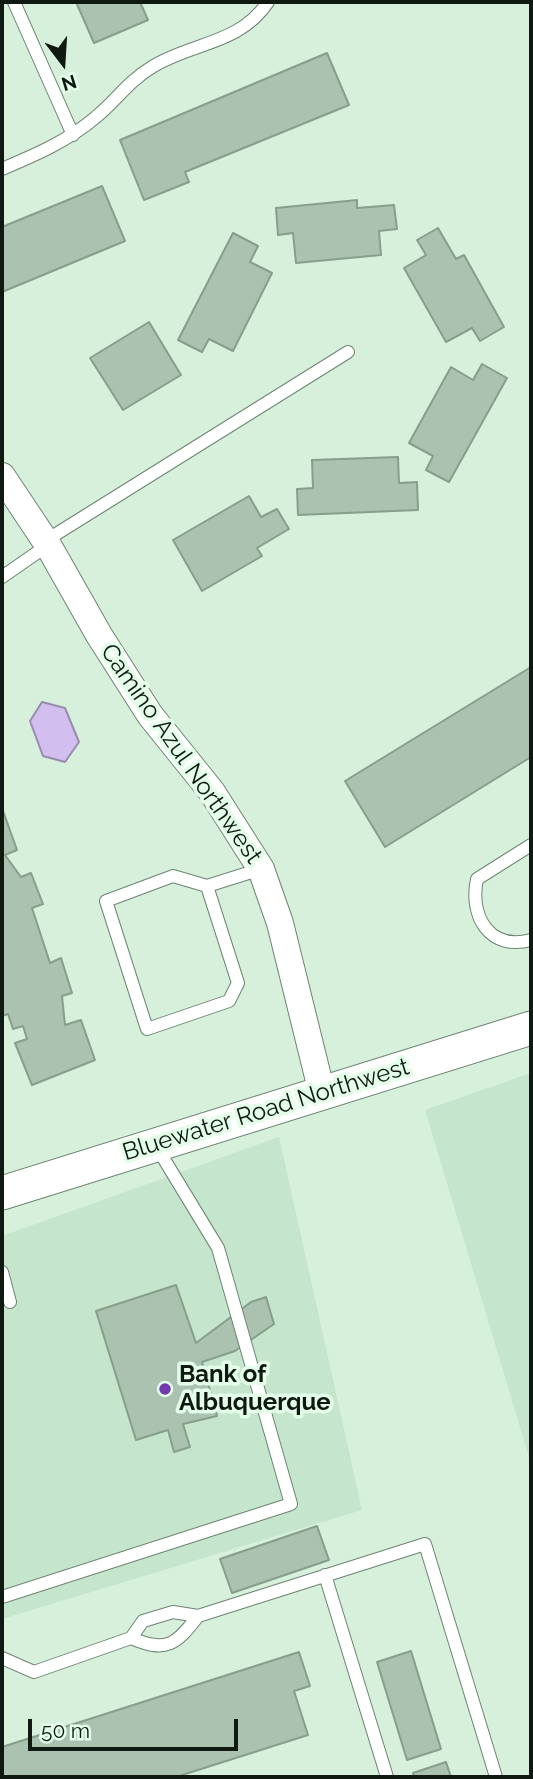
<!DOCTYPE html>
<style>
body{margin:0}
#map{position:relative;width:533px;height:1779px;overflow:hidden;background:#d6f0dc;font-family:Raleway,sans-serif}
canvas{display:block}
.frame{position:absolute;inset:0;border:4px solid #0f1811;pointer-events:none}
.north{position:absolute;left:28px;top:28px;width:70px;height:70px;-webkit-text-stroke:5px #e4fde9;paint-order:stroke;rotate:163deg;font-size:19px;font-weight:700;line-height:28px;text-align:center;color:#0f1811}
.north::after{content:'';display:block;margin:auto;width:24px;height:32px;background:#0f1811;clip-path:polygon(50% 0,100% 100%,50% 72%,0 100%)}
.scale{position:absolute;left:28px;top:1719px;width:210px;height:32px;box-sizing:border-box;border:4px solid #0f1811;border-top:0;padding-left:9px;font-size:21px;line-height:24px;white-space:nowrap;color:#0f1811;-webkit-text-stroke:5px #e4fde9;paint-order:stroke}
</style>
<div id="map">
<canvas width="533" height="1779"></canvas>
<div class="frame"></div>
<div class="north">N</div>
<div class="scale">50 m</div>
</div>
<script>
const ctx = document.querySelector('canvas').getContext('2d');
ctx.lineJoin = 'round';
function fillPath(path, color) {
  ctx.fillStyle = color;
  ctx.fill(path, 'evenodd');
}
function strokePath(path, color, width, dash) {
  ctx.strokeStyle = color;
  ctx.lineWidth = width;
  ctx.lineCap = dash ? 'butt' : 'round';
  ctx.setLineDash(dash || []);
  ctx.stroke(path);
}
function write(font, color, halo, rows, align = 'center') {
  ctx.font = font + ' Raleway,sans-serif';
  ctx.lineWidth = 7;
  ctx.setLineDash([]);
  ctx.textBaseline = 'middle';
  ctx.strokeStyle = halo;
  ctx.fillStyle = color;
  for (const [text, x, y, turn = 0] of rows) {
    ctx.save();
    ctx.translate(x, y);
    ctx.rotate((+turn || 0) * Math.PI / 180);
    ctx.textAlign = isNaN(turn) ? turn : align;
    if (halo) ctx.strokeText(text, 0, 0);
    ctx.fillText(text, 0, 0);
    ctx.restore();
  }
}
fillPath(new Path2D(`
 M531,1073V1464L425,1110Z
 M279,1137L362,1510L2,1619V1236Z`), '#c5e5cc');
const water = new Path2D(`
 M42,702L65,708L79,742L65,762L43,756L30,721Z`);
fillPath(water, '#d2beef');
strokePath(water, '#988cac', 2);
const building = new Path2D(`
 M76,2H140L148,20L94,43Z
 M327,53L349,105L185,172L189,182L144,200L120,140Z
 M102,186L125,241L2,292V227Z
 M357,200V208L394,205L397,229L379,231L381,255L296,263L293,233L278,235L276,208Z
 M438,228L456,259L464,255L504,327L480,341L472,328L446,342L404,268L426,255L417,240Z
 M233,233L258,246L250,262L272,273L233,351L209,339L202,352L178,340Z
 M149,322L181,375L123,410L90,358Z
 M482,364L507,378L449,482L426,470L433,456L409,443L451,367L473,380Z
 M398,457L399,483L417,482L418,510L298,515L297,489L313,488L312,460Z
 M249,496L261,517L277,509L289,529L257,548L262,556L202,591L173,540Z
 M531,667V757L385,847L345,781Z
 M2,808L17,850L5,855L21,877L31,873L43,904L32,908L50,963L61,958L72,993L62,996L65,1025L81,1020L95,1060L32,1085L15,1043L27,1039L23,1026L13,1029L8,1014L2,1016Z
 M176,1285L196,1343L251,1302L266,1297L274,1324L235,1351L202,1362L217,1416L183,1424L190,1447L174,1452L168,1430L136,1440L96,1311Z
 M317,1526L329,1560L232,1593L220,1559Z
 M411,1651L441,1749L407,1760L377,1662Z
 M299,1652L310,1686L294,1691L308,1735L176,1777H2V1747Z
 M446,1762L451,1777H414L413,1773Z`);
fillPath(building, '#aac2af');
strokePath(building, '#879e8c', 2);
const service = new Path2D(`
 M14,2L73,135
 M2,169C35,155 68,141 96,117C118,99 126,83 152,67C192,42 239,45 268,2
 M45,541L348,352
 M2,577L48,545
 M531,845L477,879C469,917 490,951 531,940
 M207,886L173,876L106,901L147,1029L229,1001L238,983L207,886L261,869
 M2,1272L10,1302
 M325,1575L387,1777
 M2,1597L291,1504L218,1248L156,1146
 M131,1638C166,1653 176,1645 198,1616
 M2,1658L34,1672L131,1638L143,1621L173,1612L198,1616L425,1544L496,1777`);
const minor = new Path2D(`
 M2,476L48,545L99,635L150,715L212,792L261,869L280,923L322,1093`);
const tertiary = new Path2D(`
 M2,1193L531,1028`);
strokePath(service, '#6d8472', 14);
strokePath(minor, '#6d8472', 28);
strokePath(tertiary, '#6d8472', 35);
strokePath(service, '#fff', 12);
strokePath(minor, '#fff', 26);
strokePath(tertiary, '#fff', 33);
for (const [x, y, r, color] of [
 [165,1389,7,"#7439af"]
]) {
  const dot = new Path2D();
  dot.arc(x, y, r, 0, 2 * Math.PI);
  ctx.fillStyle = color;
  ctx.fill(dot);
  strokePath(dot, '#e4fde9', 2.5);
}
write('24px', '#0f1811', '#e4fde9', [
 ["Camino Azul Northwest",181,754,55],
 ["Bluewater Road Northwest",266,1110,-17]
]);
write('bold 24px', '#0f1811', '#e4fde9', [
 ["Bank of",179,1375],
 ["Albuquerque",179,1403]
], 'left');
</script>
